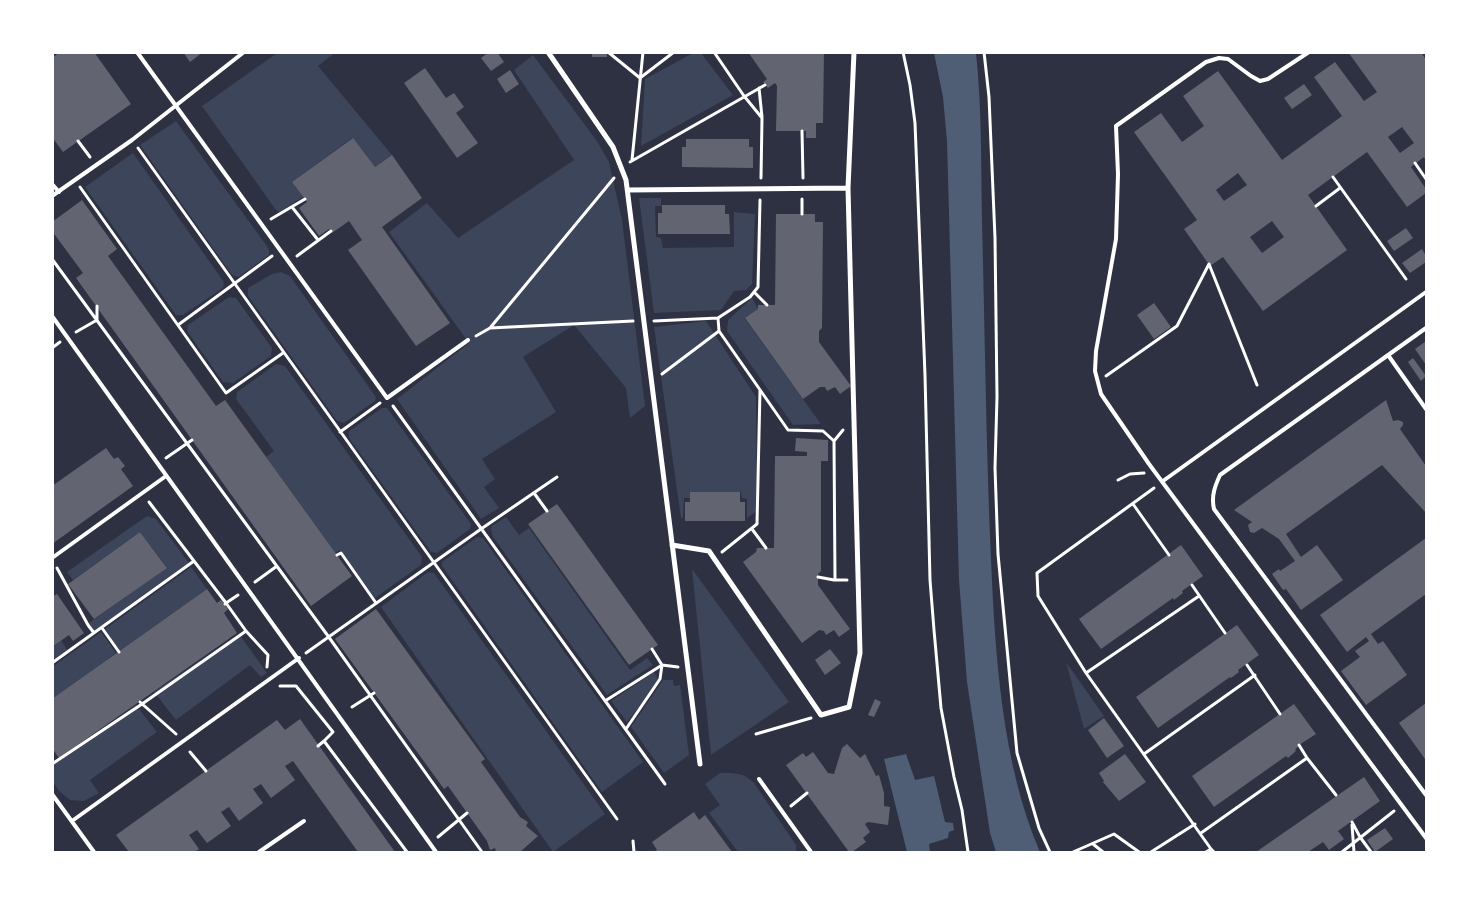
<!DOCTYPE html>
<style>
body{margin:0}
#map{position:relative;width:1479px;height:905px;overflow:hidden;background:#2d3142;font-family:"PT Sans Narrow",sans-serif}
canvas{display:block}
.frame{position:absolute;inset:0;border:54px solid #fff;pointer-events:none}
</style>
<div id="map">
<canvas width="1479" height="905"></canvas>
<div class="frame"></div>
</div>
<script>
const ctx = document.querySelector('canvas').getContext('2d');
ctx.lineJoin = 'round';
function fillPath(path, color) {
  ctx.fillStyle = color;
  ctx.fill(path, 'evenodd');
}
function strokePath(path, color, width, dash) {
  ctx.strokeStyle = color;
  ctx.lineWidth = width;
  ctx.lineCap = dash ? 'butt' : 'round';
  ctx.setLineDash(dash || []);
  ctx.stroke(path);
}
fillPath(new Path2D(`
 M695,52L701,53L733,95L641,146L645,79Z
 M277,53H335L318,66L392,155L375,167L352,138L292,182L303,197L279,212L276,210L202,106Z
 M533,55L597,141L609,162L622,220L645,406L630,418L626,388L574,325L523,357L556,412L482,459L495,479L484,487L499,508L481,519L397,399L469,343L389,232L427,203L458,238L574,160L514,70Z
 M176,121L269,249V255L239,277L232,275L140,145Z
 M133,153L224,282L223,288L183,315H176L85,187Z
 M639,198H661V206H655L656,237L661,238L663,248L734,247V212L755,214L752,284L746,290L734,291L721,310L654,313Z
 M281,272L290,276L376,397L375,401L344,423L337,421L248,296V288L272,274Z
 M229,297L236,298L272,348L271,356L233,383L223,382L187,331L188,325Z
 M752,298L758,309L745,319L821,424L793,425L727,331L728,320Z
 M706,321L756,397L757,511L747,518V499L742,498L741,492H690V498H684L683,518H681L654,327Z
 M276,364L285,366L422,557L421,565L375,598L340,550L335,553L266,457L274,451L236,399L237,392Z
 M382,408H387L471,524L470,529L437,553L431,552L349,438V431Z
 M147,516L156,519L189,563L94,631L89,623L167,567L140,532L73,580L67,572Z
 M506,517L519,535L529,528L630,670L647,658L653,665L607,695L493,537L491,529L492,526Z
 M477,537L483,538L643,762L602,792L442,566V562Z
 M191,567L207,589L120,651L105,629Z
 M692,569L789,702L711,755Z
 M428,572L434,573L605,814L553,852L381,607Z
 M101,632L116,653L53,700L52,667Z
 M239,634L267,673L261,677L250,665L176,720L154,692Z
 M61,640L67,650L53,660V647Z
 M1066,662L1104,716L1084,729Z
 M654,672L659,681L627,722L611,701Z
 M663,680H673L674,686L680,685L689,755L664,773L631,727Z
 M136,705L157,732L90,780L99,793L84,801L70,800L59,791L53,782L52,766Z
 M720,773C734,773 743,772 754,783L796,845V852H738L709,813L720,805L705,784Z`), '#3c4559');
fillPath(new Path2D(`
 M934,53H976C982,109 981,166 982,222C985,335 986,447 991,559C995,654 1002,764 1040,852H996L990,833L967,682L959,580L947,141L943,97Z
 M906,754L915,780L934,776L945,822L953,823L954,830L949,832L948,838L929,844L930,852H907L884,759Z`), '#4f5d75');
fillPath(new Path2D(`
 M60,52H94L131,104L63,152L52,137V58Z
 M183,52H203L190,62Z
 M489,52H497L504,62L491,71L481,58Z
 M592,52H607V57H592Z
 M748,52H824L823,123H816V138H806V131H776L777,86L775,83L768,88L763,82L767,79Z
 M1348,52H1421L1426,60V161L1424,157L1411,167L1426,189V193L1407,207L1367,152L1308,195L1347,250L1263,311L1223,257L1210,266L1203,256L1184,229L1197,220L1134,132L1161,113L1182,142L1204,126L1183,96L1218,71L1282,160L1342,116L1314,77L1335,62L1364,101L1377,92ZM1402,127L1414,143L1400,153L1388,137ZM1238,173L1247,185L1224,201L1216,190ZM1272,221L1284,237L1262,253L1250,237Z
 M425,68L446,98L454,93L464,107L456,113L478,143L457,158L404,83Z
 M510,70L519,84L506,93L497,79Z
 M1304,84L1312,95L1292,109L1284,98Z
 M353,138L375,167L392,155L422,198L382,227L450,323L416,346L348,250L362,240L349,221L332,233L329,229L319,236L299,208L307,202L292,182Z
 M686,139H749V147H753V168L682,167V147H686Z
 M82,200L117,249L108,256L216,406L225,400L352,576L311,606L76,278L83,273L52,231V222Z
 M662,205H725V214H729L730,234H658V213H662Z
 M776,214H815V222H823L822,328L819,331V342L851,386L840,394L835,387L827,391L825,387H820L803,399L745,318L758,309V305H775Z
 M1406,228L1413,238L1394,251L1387,241Z
 M1422,249L1426,256V262L1410,273L1402,263Z
 M1154,303L1171,327L1154,339L1137,315Z
 M1426,341V365L1415,349Z
 M1413,358L1426,376L1421,381L1408,362Z
 M1386,400L1393,421L1398,420L1403,422V425L1400,429L1426,466V513L1382,465L1286,534L1301,557L1317,545L1343,580L1301,610L1286,589L1283,590L1272,574L1279,569L1280,571L1295,561L1279,539L1262,528L1254,533L1250,532L1248,525L1252,522L1234,510Z
 M796,438L828,440V461H821V571L818,574V585L850,629L839,637L834,630L826,635L824,631L819,630L802,643L743,562L756,552L757,548H774L775,456H807V452L795,451Z
 M106,448L114,459L118,457L125,466L121,469L133,486L52,544V486Z
 M690,492H740V502H745V521H685V502H690Z
 M557,504L658,645L629,665L528,524Z
 M140,532L167,568L94,619L68,584Z
 M1426,538V594L1371,634L1378,644L1383,641L1407,675L1366,705L1341,671L1360,657L1355,651L1369,641L1366,637L1347,652L1320,615Z
 M1181,545L1203,576L1182,591L1183,593L1174,600L1173,598L1101,649L1079,619Z
 M207,589L217,603L221,600L228,609L224,613L237,633L59,758L52,748V699Z
 M57,594L84,633L73,641L69,635L52,647V597Z
 M376,609L485,759L481,762L520,817L528,822L526,826L538,836L520,852H496L495,848L490,850L487,841L448,786L444,789L335,639Z
 M1237,625L1259,655L1238,670L1239,672L1231,678L1230,677L1158,728L1136,697Z
 M830,649L841,663L825,675L815,660Z
 M875,699L881,702L874,717L868,715Z
 M1426,703V759H1425L1399,723Z
 M1294,704L1316,734L1299,745L1295,750L1296,751L1288,758L1286,756L1214,807L1192,776Z
 M1104,718L1124,746L1107,758L1088,730Z
 M300,719L395,852H358L293,761L285,766L295,780L271,798L261,784L253,789L263,803L239,821L229,807L221,812L231,826L207,843L197,830L189,835L199,849L195,852H129L116,835L277,720L285,730Z
 M847,744L860,758L865,754L876,776L879,775L884,793V806L890,807L888,825L868,822L865,824L870,832L863,838L866,842L852,852H849L786,765L803,753L806,757L813,752L828,773L834,774L842,748Z
 M1125,754L1146,782L1119,801L1103,782L1104,781L1099,773Z
 M1364,777L1380,801L1338,831L1344,839L1329,850L1323,842L1308,852H1256Z
 M694,812L699,820L705,815L732,852H653L657,850L652,842Z
 M1385,828L1393,839L1375,852L1367,840Z`), '#626471');
strokePath(new Path2D(`
 M608,52L640,78L674,52
 M714,52L744,96L762,118L761,178
 M903,52L910,85L915,123L925,375L930,580L934,630L941,708L954,777L962,810L968,852
 M984,52L989,97L995,238L997,397L995,468L998,554L1017,753L1039,828L1050,852
 M759,88L762,117
 M802,131L803,178
 M78,141L90,157
 M138,148L617,819
 M632,160L643,52
 M630,162L765,85
 M1415,163L1426,179
 M1333,177L1406,279
 M80,187L226,393L283,353
 M760,200L758,287L750,297L718,318L719,331L788,430L823,431L834,441L835,580H847
 M1316,206L1340,188
 M292,207L318,240
 M802,214V199
 M271,219L305,199
 M297,256L331,231
 M52,259L328,636L482,852
 M754,292L767,305
 M654,321L718,318
 M178,325L272,256
 M490,328L633,321
 M76,332L97,320V306
 M476,336L490,328L614,178
 M52,348L60,342
 M662,374L719,331
 M1106,376L1177,326L1209,264L1257,385
 M393,406L665,784
 M340,432L380,403
 M834,441L843,430
 M166,458L192,440
 M1118,480L1130,474L1144,473
 M1154,488L1037,573L1038,596L1086,673L1211,849
 M534,493L547,511
 M149,502L226,603L238,595
 M1133,504L1169,555
 M752,529L766,548
 M722,552L757,524L760,390
 M337,555L341,553L376,603
 M57,568L88,625L94,633
 M818,577L834,580
 M255,582L277,566
 M1192,585L1225,633
 M225,604L226,603L246,631
 M102,628L119,652
 M306,653L481,529L557,477
 M52,663L194,561
 M1247,665L1280,714
 M1086,673L1199,596
 M280,686H296L333,732L324,741
 M605,701L662,665L652,649
 M140,702L176,734
 M352,707L374,693
 M626,729L660,679L662,665L678,667
 M756,734L811,718
 M1299,745L1307,758L1336,795
 M318,746L324,741L407,852
 M190,752L206,771
 M1144,754L1255,675
 M52,764L142,704L246,631L268,655L267,667
 M791,806L807,793
 M1352,822L1360,837L1371,852
 M1352,825L1354,852
 M1201,833L1307,758
 M438,837L467,813
 M633,841L634,852
 M1093,844L1103,852
 M1073,852L1114,834L1139,852
 M1151,852L1195,824
 M1206,852L1211,849L1214,852
 M1342,852L1394,811`), '#fff', 3);
strokePath(new Path2D(`
 M137,52L387,398L468,340
 M1309,52L1268,79L1260,81L1251,76L1228,59L1219,58L1206,62L1116,126L1118,174L1116,239L1096,351L1095,371L1101,394L1149,464L1426,838
 M52,184L59,192
 M52,196L132,140L244,52
 M52,316L436,852
 M1426,328L1220,475C1215,486 1211,496 1214,509L1426,795
 M1388,355L1426,409
 M1163,481L1426,292
 M52,558L166,476
 M759,779L811,852
 M52,794L94,852
 M72,821L299,658
 M259,852L304,821`), '#fff', 4);
strokePath(new Path2D(`
 M548,52L613,147L626,180L700,764
 M628,190L848,188
 M672,545L709,551L821,715L849,707L860,653L848,188L854,52`), '#fff', 5);
</script>
